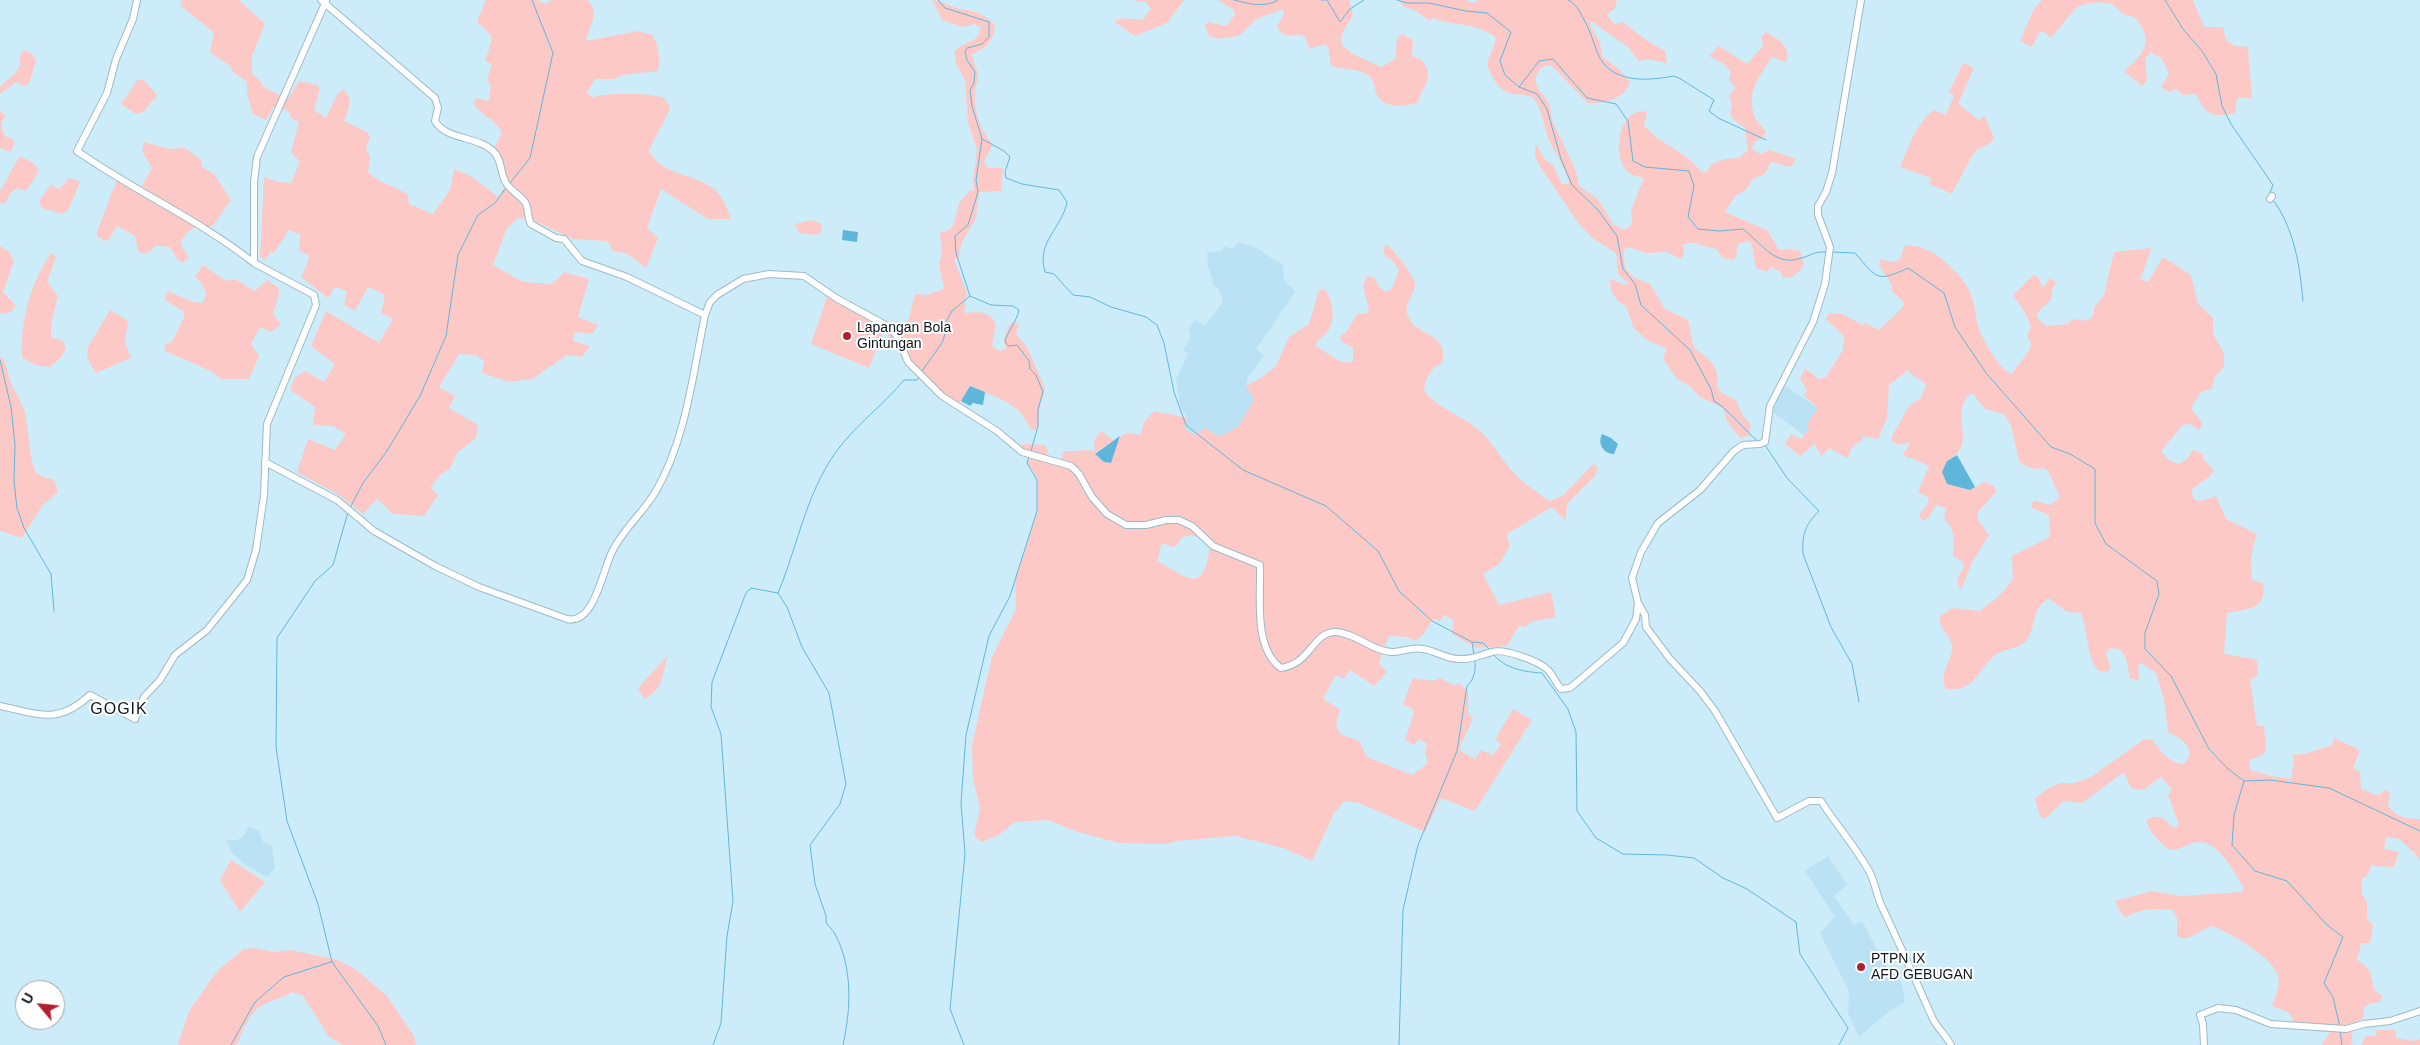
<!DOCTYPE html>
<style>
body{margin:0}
#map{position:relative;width:2420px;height:1045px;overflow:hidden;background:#cdecfa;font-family:Helvetica,sans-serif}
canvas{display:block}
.north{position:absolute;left:15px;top:980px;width:50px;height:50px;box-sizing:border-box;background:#fff;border:1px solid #9ea2a4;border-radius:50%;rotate:298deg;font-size:14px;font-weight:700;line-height:20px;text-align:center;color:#0c171c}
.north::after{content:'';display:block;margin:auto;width:18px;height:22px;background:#b21f2f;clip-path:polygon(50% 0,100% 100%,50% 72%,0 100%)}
</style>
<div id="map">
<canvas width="2420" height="1045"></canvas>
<div class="north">U</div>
</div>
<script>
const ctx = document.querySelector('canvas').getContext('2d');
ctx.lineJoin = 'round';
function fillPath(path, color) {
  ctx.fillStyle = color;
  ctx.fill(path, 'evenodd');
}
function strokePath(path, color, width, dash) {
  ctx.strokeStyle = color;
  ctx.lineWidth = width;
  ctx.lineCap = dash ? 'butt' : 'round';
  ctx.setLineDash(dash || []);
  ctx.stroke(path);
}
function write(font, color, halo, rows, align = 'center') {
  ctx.font = font + ' Helvetica,sans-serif';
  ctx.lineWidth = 4;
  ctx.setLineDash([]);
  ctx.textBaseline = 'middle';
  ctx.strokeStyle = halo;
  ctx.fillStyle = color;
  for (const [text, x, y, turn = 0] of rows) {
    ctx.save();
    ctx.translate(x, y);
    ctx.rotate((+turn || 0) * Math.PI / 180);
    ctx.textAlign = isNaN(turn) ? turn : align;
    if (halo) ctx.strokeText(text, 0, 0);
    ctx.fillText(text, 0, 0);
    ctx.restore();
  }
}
fillPath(new Path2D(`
 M1238,242L1253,246L1283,265L1284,281L1293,288L1295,292L1256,349L1264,356L1248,377L1246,386L1254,399L1239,426L1219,437L1205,428L1194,435L1184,428L1188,418L1180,406L1176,379L1188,354L1183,350L1191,336L1188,331L1195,320L1205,326L1223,302L1218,288L1214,286L1208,266L1207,252L1221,251L1226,246L1232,249Z
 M1784,385L1818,408L1807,424L1809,429L1804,435L1770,410Z
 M249,827L259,831L263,842L272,846L275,868L267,877L246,865L232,853L226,839L233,841L242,838Z
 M1828,856L1847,885L1834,896L1854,925L1862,921L1887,968H1894L1902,985L1905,1002L1888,1012L1859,1037L1848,1013L1849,991L1820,933L1835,917L1805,871Z`), '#bbe2f4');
fillPath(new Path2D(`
 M181,0H239L265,24L252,56V74L262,83L263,87L288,99L299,81L317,85L320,89L314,110L326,118L337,95L343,89C354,99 349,109 344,121L367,132L370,137L366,149L370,157L368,172L378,180L408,194L409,204L433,214L450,190L454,169L471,176L498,197L509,180L495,146L502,133C497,120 479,115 473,103L476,98L489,101L491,85L487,80L492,64L485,61L492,40L491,35L477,22L486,0H538L545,4L552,0H588C600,14 589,27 586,41L638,31L652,35C658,43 661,61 658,71L623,75L614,79H595L587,92L592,98C603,92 652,93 664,98L670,107L669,111L649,150C661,176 694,173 714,189C723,196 727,209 731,219H708L661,189L647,228L658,238L646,268L628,254L613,251L607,241L573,239L533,220L518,218L507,228L493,265L523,282L552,284L564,272L589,279L578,317L598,325L593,334L575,332L573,341L590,346L582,357L567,355L532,379L509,382L482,373L484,361L476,355L459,354L439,387L455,396L449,408L478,425L476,438L457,453L450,469L441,474L430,488L438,495L424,516L393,514L377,499L363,514L339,495L297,472L308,439L335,450L346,434L333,426L313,425L315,407L290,390L295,377L305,371L324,382L335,364L311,346L326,311L379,343L393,319L381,313L385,295L368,287L355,311L344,305L347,291L335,287L328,298L301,277L309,259L308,255L299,251L300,234L289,230L274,253L270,252L266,260L260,257L264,177L278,182L291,183L300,162L291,152L299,122L291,118L289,111L273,107L266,120L253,114L247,94V82L233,72L230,66L210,52L214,33L181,6Z
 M932,0C941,0 943,3 951,6C970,13 979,8 995,25C993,41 987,48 972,54C972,62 978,68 978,77C978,82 975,87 975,92C974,111 980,131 993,144L984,162L988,168H1003L1001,191L979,192L976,218L961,244L959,258L954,259L967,293L964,313C978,312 989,310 996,324L992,346L999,351L1006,349C1002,338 1005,331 1012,322L1019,324L1016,334L1027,347L1045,388L1040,407L1038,428L1034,431C1026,425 1025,415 1017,409C1003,398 986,393 970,386L961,401L954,407L921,381L905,361L884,329L869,368L811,344L827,297L884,329L904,325L909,319L915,294L927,295L944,289L939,263L942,253L940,232C958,232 954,214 960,202C963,197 967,195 970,190L974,191L973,178L977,150L968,122L965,80L956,63L954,52C962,42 978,44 981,28L975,24L963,27L942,20Z
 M1132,0H1184L1167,23L1135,36L1116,23V20C1126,16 1133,21 1143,19L1151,9L1146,2Z
 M1218,0H1349L1353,15L1341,36L1342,45L1353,54L1381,67L1395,59L1397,38L1402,34L1413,40L1412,56L1422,60L1428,71L1427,81L1417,103C1403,106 1384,110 1376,93C1374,89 1375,82 1371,78C1361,67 1344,70 1331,66L1328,47L1324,44L1310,49L1304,36C1291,31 1287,43 1277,26L1284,14L1283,9L1256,19L1239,36L1217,39L1208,35L1205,25L1208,22L1226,26L1235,15L1234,10Z
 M1401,0H1466L1472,3L1479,0H1617L1615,8L1607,15L1614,24L1623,22L1646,40L1665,51L1667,63L1649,59L1639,61L1628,47L1591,21L1590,25L1600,42L1602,56L1621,71L1630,82C1625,99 1603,104 1588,103L1551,65L1542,67L1536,76V85L1550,105L1552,120L1576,171L1579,186L1598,199L1613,224L1625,230L1632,224L1631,210L1644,178C1640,177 1633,176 1629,173C1610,158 1619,105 1647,112L1644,126L1656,137L1688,158L1702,172H1707L1711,164L1725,159L1739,158L1748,150L1745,128L1733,119L1730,113L1732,106L1729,96L1735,88L1729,79L1731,72L1724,64L1709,56L1719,46L1747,64L1763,46L1761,37L1766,32C1777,38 1793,48 1786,62L1772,57C1758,79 1746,91 1755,118C1758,124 1764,126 1766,134L1759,140H1756L1751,149L1761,154L1770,150L1796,159L1791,167L1771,162L1765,174L1753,179L1745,191L1736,195L1725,212L1767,230L1779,250L1790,249L1800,251L1804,264C1798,274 1795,278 1783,278L1781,272L1771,267L1767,272L1756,268L1752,245L1749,241L1738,244L1736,258L1732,260L1723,258L1715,248C1704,248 1694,239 1683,245L1684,255L1681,259L1667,252L1647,253L1628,247L1624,250C1623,273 1630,276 1650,284L1665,309L1688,320L1694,348C1710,360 1720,365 1717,387L1723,394L1736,400L1743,416L1751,425L1749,436L1740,438L1727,421L1723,408L1700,397L1691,387L1676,378L1663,358L1667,349L1649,341L1634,329L1626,306L1618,301L1612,292L1609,280L1611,279L1624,285L1629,284L1618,274L1616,253L1592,238L1579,224L1539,165L1535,156V146L1537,145L1545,160L1553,165L1562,184H1569C1566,169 1555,153 1548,138C1543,126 1543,110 1534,99C1525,88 1505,107 1489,70C1484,58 1497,48 1495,37C1477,23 1454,26 1433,18L1430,21L1416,11L1401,5Z
 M2042,0H2193L2204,27H2223L2226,40L2235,46L2248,47L2252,99L2239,97L2236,102L2235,113C2213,118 2205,115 2196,94L2183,95L2176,89L2169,92L2161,87L2169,74L2162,59L2151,52L2145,59L2147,80L2142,86L2124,71C2145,54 2155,39 2134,17L2123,14L2112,4L2099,2L2085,4L2076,8L2051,38L2044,32H2040L2032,47L2020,41L2034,9Z
 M24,50L32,54L36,60L29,84L24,86L16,82L0,94V87L16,72L21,64L19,58Z
 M1963,63L1974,68L1958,104L1979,120L1985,116L1994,138C1988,149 1982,144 1976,151C1966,163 1961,180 1952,193H1950L1929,184L1931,178L1900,167C1908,148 1917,122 1934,110L1946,115L1954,95L1949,92Z
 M137,80H144L157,95L155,100L151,102L144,112L136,114L122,105L121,102L128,95Z
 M0,110L5,116L1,124L4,135L15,141L11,152L0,148Z
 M144,142L170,149L185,148L201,160V166L215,175L231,200L214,224L210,227C196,223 186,232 180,243L189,258L182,263C168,253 179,245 155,246L149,252L142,254L138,251L135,236L117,226L108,240L105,241L97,236V231L117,180L138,193L152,168L142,151Z
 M19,157C26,158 37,164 39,171L26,191L17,188L11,192L5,203L0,204V191Z
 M68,178L79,181L80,183L68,210L62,214L42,208L39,202L51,184L58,189L65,184Z
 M811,220L822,224L821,233L814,235L799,233L795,224Z
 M1387,245C1394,250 1416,277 1415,286C1413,296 1403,306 1408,316C1417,338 1447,330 1443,362C1431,368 1425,378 1424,391C1440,410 1462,415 1480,431C1493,443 1502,460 1514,473C1523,483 1538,493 1550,501L1564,495L1590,467L1594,464L1598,468L1595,476L1567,504L1566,521L1552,507L1507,534L1510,546L1499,564L1483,574L1499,605L1551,592L1556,617L1531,622L1525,627L1519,626L1507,646L1476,648L1452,634L1453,620L1444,615L1440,621L1433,619L1422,636L1414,641L1408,637L1389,636L1379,663L1387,672L1374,686L1350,670L1344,679L1336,675L1323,699L1340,709L1336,725L1340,734L1359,741L1367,757L1412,775L1428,763L1425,753L1427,744L1419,739L1414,745L1405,740L1414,713L1413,709L1403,704L1413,678L1434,681L1440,678L1455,686L1459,683L1468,691V713L1473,718L1459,750L1475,759L1481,750L1493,755L1501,744L1495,739L1513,709L1532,720L1475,811L1441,798L1425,832L1359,803L1345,801L1334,813L1312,861L1284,848L1235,836L1177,841L1166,844L1119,843L1078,832L1048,820L1015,822L999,835L981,842L974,836L980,808L973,779L972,745L992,657L1016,609L1015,582L1038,510V480L1028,463L1030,456L1017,451L1023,444L1045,445L1048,450L1046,461L1060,463L1064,451C1075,452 1084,449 1095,451L1094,441L1101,431L1114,441L1095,453L1109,464C1115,449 1119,424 1140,436L1144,422L1154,411L1188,418L1184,428L1194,435L1205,428L1219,437L1239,426L1254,399L1246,386L1261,378L1276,366L1289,337L1309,324L1319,290L1324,289C1332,298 1337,319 1328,331C1324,336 1318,339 1315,346C1328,351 1336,365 1353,362V348L1341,341L1340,337L1347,331L1357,314H1366L1369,310L1363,285L1367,276L1375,278L1379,287L1386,292L1392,289L1399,270L1392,260L1385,256L1383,248ZM1190,535L1199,537L1210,546C1203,595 1191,579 1157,561L1162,543L1172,547L1177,545L1181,538Z
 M1905,245C1920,245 1932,251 1943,260C1955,271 1963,278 1970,292C1975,303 1975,315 1978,326C1982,339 1999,370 2012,374L2030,349L2031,343L2027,336L2031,326L2024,311L2013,295L2033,275L2038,277L2043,288L2050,278L2056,282L2052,290L2051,300L2037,313V318L2047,326L2068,324L2072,320L2078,319L2083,321L2090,319L2094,314V308L2104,295L2114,252L2152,248L2140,279L2148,282L2163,257L2191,275L2198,304L2213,318V334L2224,353V367L2214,378L2212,389L2201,392L2191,408L2203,424L2199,430L2190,424L2183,425L2161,451L2170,461L2179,464L2186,460L2193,450L2203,454V459L2214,470L2209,477L2191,490L2194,499L2200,501L2216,496L2226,519L2257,534C2251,549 2250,564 2252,580L2263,583C2268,610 2247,609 2227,613L2224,654L2254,659L2257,661L2258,675L2250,680L2257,726H2264L2266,748L2263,755L2249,760L2250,770L2271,776L2291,779L2294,759L2291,755L2304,754L2332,745L2334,738L2360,750L2353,768L2360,772L2361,789L2379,796L2384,790L2390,792L2388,805C2395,817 2406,819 2420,819V861C2415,851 2407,848 2400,839L2386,837L2384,849L2399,852L2394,867L2371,866L2367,876L2361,880L2362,894L2367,902V919L2373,925L2370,943H2361L2357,960C2371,967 2371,975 2374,990L2382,995L2380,1002L2369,1004L2364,1008L2363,1019L2354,1023L2351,1044L2355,1045H2321L2330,1033L2327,1026L2296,1024L2288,1012L2272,1006C2275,997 2281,985 2278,975C2271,957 2230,932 2212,926C2200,929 2188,944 2177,936V918L2173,910C2156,909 2142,908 2127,917L2122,915L2115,901L2152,891L2181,896L2241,892L2244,888C2234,873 2219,841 2198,842C2188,843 2180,850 2171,850C2158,842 2151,834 2146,820C2164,812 2162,820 2175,828L2179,825L2168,795L2172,789L2161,777L2143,790C2125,788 2131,785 2124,772L2082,803L2064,801L2045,819L2040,816L2035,799L2047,789L2060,783H2074L2091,777L2143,740L2152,739C2159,749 2169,764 2184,764C2198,748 2182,739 2168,732L2164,699L2156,673L2141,663L2138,666L2139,681L2130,678C2127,665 2127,644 2108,649L2106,654L2111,668L2108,671H2099C2086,657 2088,631 2081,613L2067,612L2048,598C2045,602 2040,605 2038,609C2032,620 2034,632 2025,642C2017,650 2003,648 1994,656C1976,672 1975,692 1946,689C1938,671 1953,661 1952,646C1950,635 1938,627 1940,616L1953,608L1980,611L2001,594L2013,579L2012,556L2050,537L2049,515L2032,508L2031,503L2036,501L2050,505L2060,497L2048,471L2044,468L2034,469L2022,464L2019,461L2011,426L2004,414L1985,409L1973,394L1969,395C1948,417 1980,443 1947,461L1970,490L1985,482L1994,486L1996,492L1978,512V520L1989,535L1972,562L1962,588H1960L1957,581L1963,568V562L1953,556C1953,541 1957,531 1944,519L1946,508L1937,505L1927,519L1923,521L1919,515L1927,505L1929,498L1918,492L1929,466L1912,458H1907L1903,454L1910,444V442L1898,445L1892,441V436L1909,406L1921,398L1926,384L1907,371L1889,385L1887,418L1878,439L1863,436L1862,441C1852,444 1850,449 1848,459L1830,448L1821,456L1815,444L1800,456L1785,444L1791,434L1801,439L1809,429L1807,424L1818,408L1804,396L1807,390L1800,379L1805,368L1819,379L1826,377L1843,350L1844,336L1826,319L1829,313L1843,314L1862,325L1865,323L1879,330C1888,320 1895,317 1904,305L1903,301L1892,291V285L1879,265L1881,259L1890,262L1900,260Z
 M0,246L9,252L14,261L3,292L16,306L11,312L0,314Z
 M51,253L56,257L47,282L58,296L51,324V337L63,341L66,347L62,356L50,367L36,365L22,358C20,321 30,284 51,253Z
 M203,265L226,281L235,279L255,291L267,280L278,287L279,294L273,314L281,324L272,332L260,327L251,344L259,356L249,379H221L213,372L165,351L164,345L172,342L184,317V312L165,300L168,291L193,302L202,303L206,294L203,285L195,277Z
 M110,310L128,321L125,343L131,358L96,373L87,358L88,347Z
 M0,357L4,359L11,383L25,411L32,462L36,473L45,478L54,479L58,492L42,506L22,538L0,531Z
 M668,655C662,675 664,689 644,699L638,688Z
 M231,860L265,882L240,912L220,880Z
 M255,948L273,952L291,950L338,960L355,969L387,996L414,1036L416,1045H343L329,1037L303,996L292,992C283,999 273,999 263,1005C248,1012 244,1032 236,1045H178L189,1011L218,970L244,949Z
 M2377,1030H2395L2396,1038L2414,1041L2420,1039V1045H2361L2366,1036H2375Z`), '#fdc9c6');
fillPath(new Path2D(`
 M843,230L858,232L857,242L842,240Z
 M970,386L985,392L983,405L973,403L970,406L961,401Z
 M1602,434L1611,438L1618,444L1614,454C1604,454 1597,444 1602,434Z
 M1120,436L1111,463L1104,462L1095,454Z
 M1957,455L1975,487L1970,490L1947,484L1942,472L1947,461Z`), '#5fb6db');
strokePath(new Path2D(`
 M1234,0C1249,4 1265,8 1278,0
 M1321,0H1327L1340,22L1350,9L1364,0
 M1397,0L1407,3H1429L1466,11L1487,13L1511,32L1500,61L1505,75L1519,87L1539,61L1553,59L1587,98L1616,104L1628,121L1633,161L1645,167L1689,171L1694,186L1688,217L1698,229L1719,231L1743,229C1760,242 1775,266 1798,259C1811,256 1813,251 1828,252
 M1568,0C1576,4 1579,10 1583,18C1590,29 1593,42 1598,54C1611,84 1647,81 1674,76L1679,78L1714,100L1709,111L1718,118L1766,140
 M2165,0L2183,29L2202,51L2216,74L2222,106L2231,124L2273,185L2269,195
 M1519,87L1537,94L1547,109L1561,159L1572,185L1598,210L1617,236L1623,269L1635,284L1641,305L1690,350L1711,389L1714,401C1731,411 1743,430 1759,442
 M982,139L1004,151L1010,157L1005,172L1006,178L1022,184L1059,190L1067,202C1062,229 1036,241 1045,272L1054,274L1073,295L1090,297L1111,307L1146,317L1157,325L1164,343L1174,392L1186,425L1243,470L1326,506L1378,551L1399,591L1432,621L1472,642L1474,655
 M510,183L530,158L553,53L532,0
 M2273,200C2294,228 2300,266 2303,301
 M1832,252L1855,253C1877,278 1876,283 1908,268L1944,293L1955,327L1986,373L2051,447L2070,454L2095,469V523L2106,544L2157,581L2159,594L2145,633V649L2171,676L2209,749L2228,769L2244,781L2270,780L2329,788L2420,831
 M970,296L991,305L1013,306L1019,310C1016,323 1008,330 1005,342L1009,346L1017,345L1029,361L1030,369L1036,375L1043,392L1038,409V426L1031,451
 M0,360L11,407L15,445L14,481L17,508L24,528L51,574L54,611
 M922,371L942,343L946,331V322L952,311L970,296L956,253L955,236L968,225L978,192L976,180L982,139L972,106L970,90L974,83L975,72L967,60L965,52L967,48L982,44L989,37V22L945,8L938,0
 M1765,445L1787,478L1819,511C1805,525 1802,534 1803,554L1831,627L1852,664L1859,702
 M350,508L363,483L385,454L420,396L446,336L458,255L478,215L495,203L506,188
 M348,512L333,565L315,581L277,638L276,747L287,821L318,904L332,962L378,1026L386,1045
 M778,593C799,543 807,486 843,443C861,421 885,403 904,380H917L919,377
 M1473,642L1483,643L1489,649
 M1493,654C1505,669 1525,672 1542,673L1568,709L1576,732L1577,811L1596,838L1623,854L1667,855L1694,858L1723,878L1747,889L1796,922L1800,954L1848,1028L1839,1045
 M2244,781L2234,815L2232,845L2255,871L2287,881L2327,925L2343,937L2324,983L2333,997L2340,1027
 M2340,1031L2342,1045
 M231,1045L255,1002L284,977L331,962
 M713,1045L721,1023L727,936L733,901L721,734L711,707L712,682L746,593L751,588L778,593L787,607L802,647L829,693L846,784L840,804L810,845L815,884L826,916V922C828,927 833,929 835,934C853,968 851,1009 843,1045
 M964,1045L950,1009L965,854L961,803L966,735L989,636L1010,596L1037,511V480L1027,463L1029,457
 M1399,1045L1403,910L1418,845L1457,751L1467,686C1474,680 1476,670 1475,661`), '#5fb6db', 1);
const minor = new Path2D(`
 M137,0L133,19L116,59L107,93L77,151C134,191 200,220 254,263
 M321,0L435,98L438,108L435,121C446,140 477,136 493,151C502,159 500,173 506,183C510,190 520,195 525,202C529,208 527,217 531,224L556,238L564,239L582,261L627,277L705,315L710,302L717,295L743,279L769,274L804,276L836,298L891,328L898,338L908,362L942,396L997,431L1022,452L1071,466L1079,474L1092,497L1107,514L1126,525H1146L1166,520H1179L1192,526L1213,546L1260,565C1261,596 1253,648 1281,668C1311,664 1313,631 1336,632C1355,633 1374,652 1393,652C1404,651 1413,647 1423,649C1437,651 1445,659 1459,659C1472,660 1480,655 1492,652C1503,648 1539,661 1548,670C1553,675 1556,683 1561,689L1570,688L1623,643L1636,619L1638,603
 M1861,0L1832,173L1826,192L1818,206V215L1830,247L1825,284L1813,322L1770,406L1765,442L1760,444L1743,445L1734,451L1700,490L1658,523L1641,552L1632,578L1638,603L1645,615L1646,627L1670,659L1700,691L1715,711L1777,818L1809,801H1821C1836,825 1857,848 1870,873C1876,885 1877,898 1883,909C1900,945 1916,981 1932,1017C1936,1027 1946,1035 1951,1045
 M2270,199L2272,196
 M265,462L337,500L374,531L435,566L479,587L567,619C594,625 602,572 612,552C623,529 643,513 656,491C686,439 693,373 705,315
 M0,706C39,714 58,725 90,695L135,719L144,697L160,680L175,655L207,630L247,580L256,550L264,495L267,424L316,305L314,295L254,263V182L257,157L326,1
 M2204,1045L2203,1024L2200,1015L2218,1008L2236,1010L2271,1024L2346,1029L2364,1024L2390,1021L2420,1011`);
strokePath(minor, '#9cbac7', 8);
strokePath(minor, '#fff', 6);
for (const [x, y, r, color] of [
 [847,336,5,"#b21f2f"],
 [1861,967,5,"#b21f2f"]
]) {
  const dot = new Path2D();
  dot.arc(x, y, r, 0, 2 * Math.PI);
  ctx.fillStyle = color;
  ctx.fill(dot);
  strokePath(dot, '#fff', 2);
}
write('14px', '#0c171c', '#fff', [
 ["Lapangan Bola",857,328],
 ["Gintungan",857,344],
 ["PTPN IX",1871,959],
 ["AFD GEBUGAN",1871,975]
], 'left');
ctx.letterSpacing = '1px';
write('16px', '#0c171c', '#fff', [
 ["GOGIK",119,710]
]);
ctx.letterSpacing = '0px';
</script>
